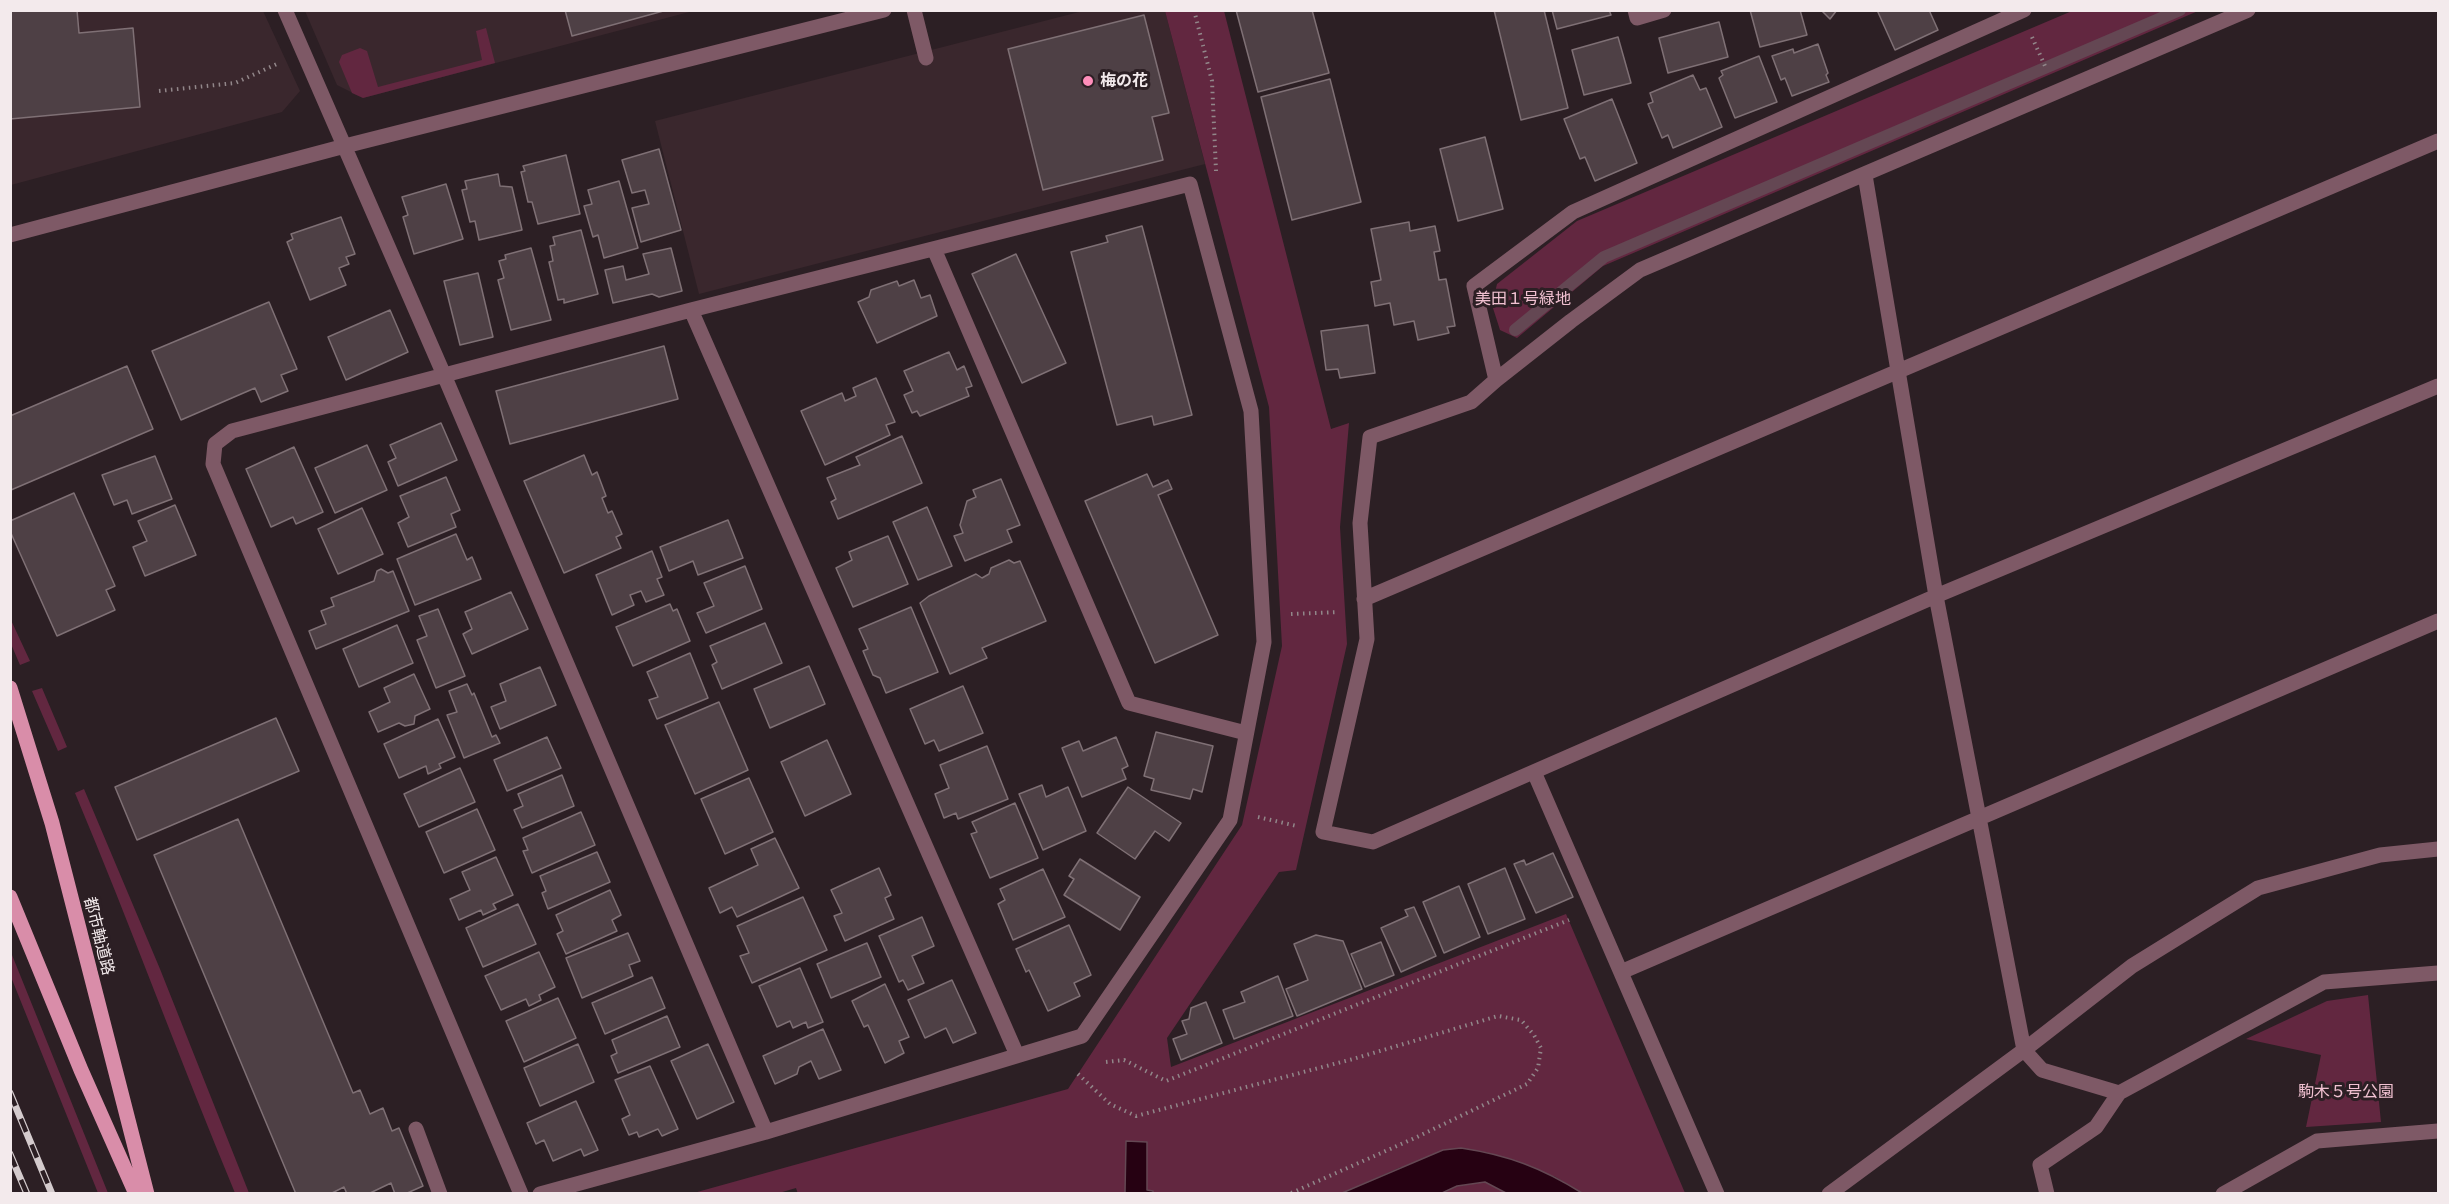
<!DOCTYPE html>
<meta charset="utf-8">
<style>
body{margin:0}
#map{position:relative;width:2449px;height:1204px;overflow:hidden;background:#2c1f24;font-family:Lato,sans-serif}
canvas{display:block}
.frame{position:absolute;inset:0;border:12px solid #f3eaec;pointer-events:none}
</style>
<div id="map">
<canvas width="2449" height="1204"></canvas>
<div class="frame"></div>
</div>
<script>
const ctx = document.querySelector('canvas').getContext('2d');
ctx.lineJoin = 'round';
function fillPath(path, color) {
  ctx.fillStyle = color;
  ctx.fill(path, 'evenodd');
}
function strokePath(path, color, width, dash) {
  ctx.strokeStyle = color;
  ctx.lineWidth = width;
  ctx.lineCap = dash ? 'butt' : 'round';
  ctx.setLineDash(dash || []);
  ctx.stroke(path);
}
function write(font, color, halo, rows, align = 'center') {
  ctx.font = font + ' Lato,"Noto Sans JP",sans-serif';
  ctx.lineWidth = 6;
  ctx.setLineDash([]);
  ctx.textBaseline = 'middle';
  ctx.strokeStyle = halo;
  ctx.fillStyle = color;
  for (const [text, x, y, turn = 0] of rows) {
    ctx.save();
    ctx.translate(x, y);
    ctx.rotate((+turn || 0) * Math.PI / 180);
    ctx.textAlign = isNaN(turn) ? turn : align;
    if (halo) ctx.strokeText(text, 0, 0);
    ctx.fillText(text, 0, 0);
    ctx.restore();
  }
}
fillPath(new Path2D(`
 M11,11H263L300,91L282,112L11,185Z
 M305,11H693L363,98L337,85Z
 M1083,11H1165L1205,164L699,294L655,121Z`), '#3a272d');
fillPath(new Path2D(`
 M1165,11H1224L1331,429L1349,423L1340,527L1347,644L1296,870L1279,872L1167,1038L1171,1067L1566,914L1685,1193H1582L1554,1176L1401,1167L1342,1193H1153V1191L1147,1190V1142L1126,1141L1125,1193L798,1194L796,1188L779,1193L690,1194L1068,1089L1242,825L1282,646L1269,407Z
 M2072,11H2198L1603,266L1517,338L1500,330L1492,305L1497,284L1577,221Z
 M486,28L495,63L363,98L352,93L339,62L342,55L360,48L367,51L378,87L482,60L476,31Z
 M10,618L30,661L20,665L11,644Z
 M42,688L67,747L58,751L32,691Z
 M84,789L160,969L249,1193H235C180,1061 131,926 75,793Z
 M10,950L108,1193H98L11,977Z
 M2368,995L2381,1122L2306,1127L2321,1055L2246,1039L2327,1001Z
 M1485,1182L1506,1193L1442,1194L1457,1186Z`), '#622740');
const water = new Path2D(`
 M1126,1141L1147,1142V1190L1153,1191V1193H1125Z
 M1461,1148C1508,1155 1542,1168 1582,1193H1506L1485,1182L1457,1186L1442,1193H1342L1443,1150Z`);
fillPath(water, '#260112');
strokePath(water, '#644753', 1.5);
strokePath(new Path2D(`
 M1515,330L1604,257L2180,10`), '#644753', 12);
const building = new Path2D(`
 M10,10H77L79,33L133,28L140,107L10,119Z
 M565,10H667L572,36Z
 M1236,10H1312L1329,73L1258,92Z
 M1494,10H1544L1568,108L1521,120Z
 M1552,10H1609L1611,15L1557,29Z
 M1750,10H1800L1807,35L1760,47Z
 M1821,10H1837L1830,19Z
 M1877,10H1929L1938,30L1895,50Z
 M1144,15L1169,113L1152,117L1163,160L1043,190L1008,49Z
 M1719,22L1728,57L1668,73L1659,38Z
 M1618,37L1631,83L1584,95L1572,50Z
 M1818,44L1828,73L1826,75L1829,82L1792,96L1785,78L1781,80L1772,56L1793,49L1794,53Z
 M1759,56L1777,102L1735,118L1719,78L1723,75L1721,71Z
 M1693,75L1700,90L1706,88L1722,127L1673,148L1668,135L1662,138L1648,104L1653,102L1650,93Z
 M1330,79L1361,202L1292,220L1261,97Z
 M1612,99L1637,163L1595,181L1585,157L1580,159L1564,119Z
 M1485,137L1503,209L1458,221L1440,149Z
 M659,149L681,230L641,242L632,208L649,204L645,190L632,193L622,160Z
 M566,155L580,214L538,224L532,202H528L521,172L525,171L523,166Z
 M498,174L500,186L512,187L522,230L479,240L475,221L470,222L462,190L467,189L465,181Z
 M619,181L638,248L604,258L598,235L593,237L584,206L592,204L588,190Z
 M446,184L463,239L414,254L403,217L408,215L402,197Z
 M341,217L355,254L346,257L349,264L339,268L346,285L310,300L287,242L293,239L291,234Z
 M1409,222L1410,231L1435,226L1440,251L1434,252L1439,280L1446,279L1455,326L1447,327L1449,333L1418,340L1414,321L1394,325L1390,303L1375,306L1371,282L1381,280L1371,229Z
 M1142,226L1192,415L1154,425L1152,416L1117,425L1071,252L1108,242L1106,236Z
 M581,230L598,294L564,303V299L558,300L549,262L553,261L550,246L555,245L553,237Z
 M531,248L551,320L511,330L498,280L504,278L499,261L506,259L505,255Z
 M671,248L682,291L659,297L652,294L613,303L605,270L623,266L626,280L649,274L643,254Z
 M1016,254L1066,363L1022,383L972,274Z
 M478,273L493,337L460,345L444,281Z
 M914,280L921,298L930,295L937,316L877,343L858,302L869,297L871,290L897,281L899,286Z
 M269,302L297,369L281,375L288,391L261,402L255,388L181,420L152,351Z
 M390,310L408,352L346,380L328,337Z
 M1368,325L1375,373L1340,378L1338,369L1326,370L1321,331Z
 M664,346L678,399L510,444L496,391Z
 M949,352L957,370L964,366L972,386L966,388L969,396L920,416L917,411L912,413L904,395L913,391L904,371Z
 M127,366L153,429L11,490L10,416Z
 M876,378L895,422L886,425L890,435L825,465L801,411L842,393L845,401L856,396L853,388Z
 M441,423L457,460L398,486L388,462L396,458L390,445Z
 M902,436L922,483L838,519L831,502L836,499L827,478L860,465L856,457Z
 M367,445L387,490L335,513L315,468Z
 M294,447L323,512L296,524L293,517L271,527L246,469Z
 M584,455L592,475L597,472L606,496L602,498L608,513L612,511L622,534L616,537L621,548L564,573L524,481Z
 M155,456L172,499L132,514L127,500L114,505L102,475Z
 M1147,474L1153,487L1168,480L1172,489L1158,495L1218,635L1155,663L1085,501Z
 M446,477L460,510L451,514L456,527L408,547L398,523L409,517L400,496Z
 M1001,479L1020,525L1007,530L1012,542L965,561L954,536L963,533L960,525L967,501L976,497L973,490Z
 M74,493L115,586L106,590L115,610L57,636L10,531V521Z
 M175,505L196,555L145,576L133,547L147,541L138,521Z
 M927,507L952,566L918,580L893,522Z
 M362,508L383,554L338,574L318,529Z
 M728,520L743,558L698,575L693,561L669,571L660,547Z
 M456,534L467,560L472,557L481,579L415,605L397,559Z
 M888,536L908,584L853,607L836,568L852,560L849,552Z
 M652,551L662,577L657,579L664,595L646,602L641,591L630,595L634,605L612,615L596,575Z
 M1009,560L1014,563L1020,561L1046,621L982,648L987,658L950,674L920,603L929,596L976,574L982,578L989,574L991,568Z
 M745,566L762,609L706,633L697,613L714,606L704,583Z
 M381,569L388,573L393,571L409,611L316,649L309,631L326,624L321,611L334,606L331,598L374,581L377,571Z
 M511,592L528,629L472,654L463,634L472,629L465,612Z
 M670,604L673,611L677,609L690,641L633,666L616,627Z
 M911,607L938,672L886,693L880,678L873,675L863,651L868,649L859,629Z
 M438,609L465,676L436,688L417,640L427,636L419,616Z
 M765,623L782,663L722,689L712,665L717,662L710,646Z
 M397,625L413,663L359,687L343,649Z
 M690,653L708,698L657,719L649,700L658,697L647,672Z
 M809,666L825,704L770,728L754,689Z
 M540,667L556,705L500,729L491,707L506,701L500,684Z
 M414,674L430,709L415,716L414,724L405,726L399,723L378,732L369,712L390,702L384,688Z
 M467,684L472,695L474,693L492,737L496,735L500,743L464,758L447,715L457,712L449,691Z
 M963,686L983,733L939,751L934,740L925,744L910,709Z
 M719,702L748,770L695,794L665,725Z
 M276,718L299,771L137,840L115,787Z
 M438,719L455,757L439,764L441,768L428,774L426,766L399,778L384,744Z
 M1156,732L1213,746L1202,792L1193,789L1190,799L1151,790L1154,779L1144,776Z
 M547,737L561,768L507,791L494,760Z
 M1116,737L1128,766L1122,769L1126,779L1082,797L1062,748L1079,741L1083,751Z
 M827,740L851,794L805,816L781,762Z
 M987,746L1008,799L958,819L956,813L944,818L935,794L949,788L940,765Z
 M460,768L475,802L419,827L404,794Z
 M562,775L574,806L522,828L514,810L523,806L518,794Z
 M749,778L773,832L725,854L701,799Z
 M1042,785L1046,797L1068,787L1086,831L1043,850L1019,794Z
 M1128,787L1181,823L1169,841L1155,831L1135,859L1097,833Z
 M1015,803L1038,858L990,878L971,834L977,832L972,822Z
 M477,809L495,850L444,873L426,832Z
 M581,812L595,845L532,873L523,851L528,850L523,838Z
 M238,819L353,1093L360,1090L370,1114L383,1108L392,1131L399,1128L423,1186L405,1194H395L391,1183L368,1194H347L344,1187L330,1194H296L154,855Z
 M775,838L799,888L737,917L732,907L720,913L709,888L758,865L751,849Z
 M597,852L610,882L548,909L542,893L546,891L540,876Z
 M1553,853L1573,897L1536,913L1514,864L1524,860L1526,865Z
 M496,857L513,895L493,904L496,909L483,915L481,910L459,920L450,899L470,890L462,872Z
 M1080,859L1140,897L1120,930L1064,895L1074,879L1069,876Z
 M879,868L891,895L885,898L894,919L845,941L834,916L842,913L831,890Z
 M1505,868L1525,919L1488,934L1468,884Z
 M1043,869L1065,917L1013,940L998,904L1005,900L1000,889Z
 M1459,886L1480,937L1444,953L1423,902Z
 M610,890L621,915L612,920L617,931L566,954L557,934L563,931L556,915Z
 M803,897L827,950L752,983L740,956L749,953L737,926Z
 M518,904L536,944L483,967L466,928Z
 M1414,907L1436,956L1401,972L1381,928L1408,916L1405,910Z
 M922,917L934,946L912,956L924,983L908,990L903,980L899,982L879,936Z
 M1069,925L1091,975L1074,983L1080,996L1048,1011L1029,970L1026,972L1016,949Z
 M628,933L640,961L629,965L633,976L582,998L566,958Z
 M1316,935L1343,941L1362,989L1297,1016L1286,989L1308,980L1294,944Z
 M1381,942L1394,975L1365,987L1351,954Z
 M867,943L881,977L831,998L817,964Z
 M539,952L555,987L539,995L541,1000L529,1006L526,999L501,1010L485,976Z
 M800,968L823,1022L808,1028L806,1022L793,1028L790,1021L777,1027L759,986Z
 M1278,976L1293,1016L1234,1039L1223,1010L1245,1002L1241,992Z
 M652,977L665,1008L605,1034L592,1003Z
 M952,980L976,1033L953,1043L946,1028L925,1038L908,1000Z
 M885,984L909,1037L899,1041L904,1053L885,1063L868,1025L864,1027L852,1001Z
 M558,998L576,1038L524,1062L506,1021Z
 M1206,1002L1222,1043L1181,1060L1173,1039L1187,1034L1182,1021L1189,1019L1191,1008Z
 M667,1016L680,1047L618,1073L611,1056L617,1053L612,1040Z
 M823,1029L841,1070L819,1079L811,1061L799,1067L797,1074L775,1084L763,1056Z
 M578,1044L594,1082L540,1106L524,1068Z
 M708,1044L734,1102L697,1119L671,1061Z
 M650,1066L678,1129L662,1136L658,1129L639,1137L637,1132L629,1135L622,1119L630,1115L615,1080Z
 M576,1101L598,1150L584,1156L581,1149L553,1161L544,1140L536,1144L527,1123Z`);
fillPath(building, '#4e4045');
strokePath(building, '#7f7075', 1.5);
strokePath(new Path2D(`
 M1194,10L1212,81L1216,171
 M2032,37L2045,66
 M159,91L235,83L277,64
 M1291,614L1338,612
 M1258,817L1297,826
 M1106,1062L1124,1060L1166,1081L1569,920
 M1078,1074L1110,1104L1136,1116L1353,1059L1498,1016L1521,1020L1534,1035L1541,1048L1538,1068L1527,1084L1417,1137L1289,1194`), '#92878a', 4, [1.5, 4.5]);
strokePath(new Path2D(`
 M285,10L444,375L766,1132
 M914,10L926,58
 M1635,10L1637,18L1664,10
 M2248,10L1640,270L1571,321L1496,380L1471,402L1370,437L1360,523L1367,639L1323,832L1373,842L1936,596L2438,386
 M1865,175L1936,596L2024,1050L2042,1070L2119,1093
 M10,235L345,146L884,10
 M934,249L1129,703L1246,733
 M691,310L1017,1055
 M1496,380L1474,286L1573,212L2024,10
 M1364,599L2438,141
 M1534,772L1717,1194
 M1621,972L2438,621
 M416,1129L440,1194
 M521,1194L213,464L215,444L232,431L691,310L1190,184L1251,411L1264,642L1230,820L1082,1036L766,1132L540,1194
 M1829,1194L2024,1050L2132,966L2258,888L2380,855L2438,849
 M2047,1194L2040,1165L2096,1127L2119,1093L2324,982L2438,973
 M2223,1194L2317,1141L2438,1131`), '#7e5966', 15);
strokePath(new Path2D(`
 M10,688L52,823L147,1194
 M10,897L81,1070L136,1194`), '#d98da9', 15);
const rail = new Path2D(`
 M10,1093L52,1194
 M10,1154L27,1194`);
strokePath(rail, '#d4cbcd', 7);
strokePath(rail, '#2c1f24', 4.5, [14]);
for (const [x, y, r, color] of [
 [1088,81,6,"#ff8eba"]
]) {
  const dot = new Path2D();
  dot.arc(x, y, r, 0, 2 * Math.PI);
  ctx.fillStyle = color;
  ctx.fill(dot);
  strokePath(dot, '#2c1f24', 2);
}
write('bold 16px', '#f3eaec', '#2c1f24', [
 ["梅の花",1100,81]
], 'left');
write('16px', '#f1c1d1', '#2c1f24', [
 ["美田１号緑地",1523,299],
 ["駒木５号公園",2346,1092]
]);
write('16px', '#f3eaec', '#2c1f24', [
 ["都市軸道路",99,936,76]
]);
</script>
